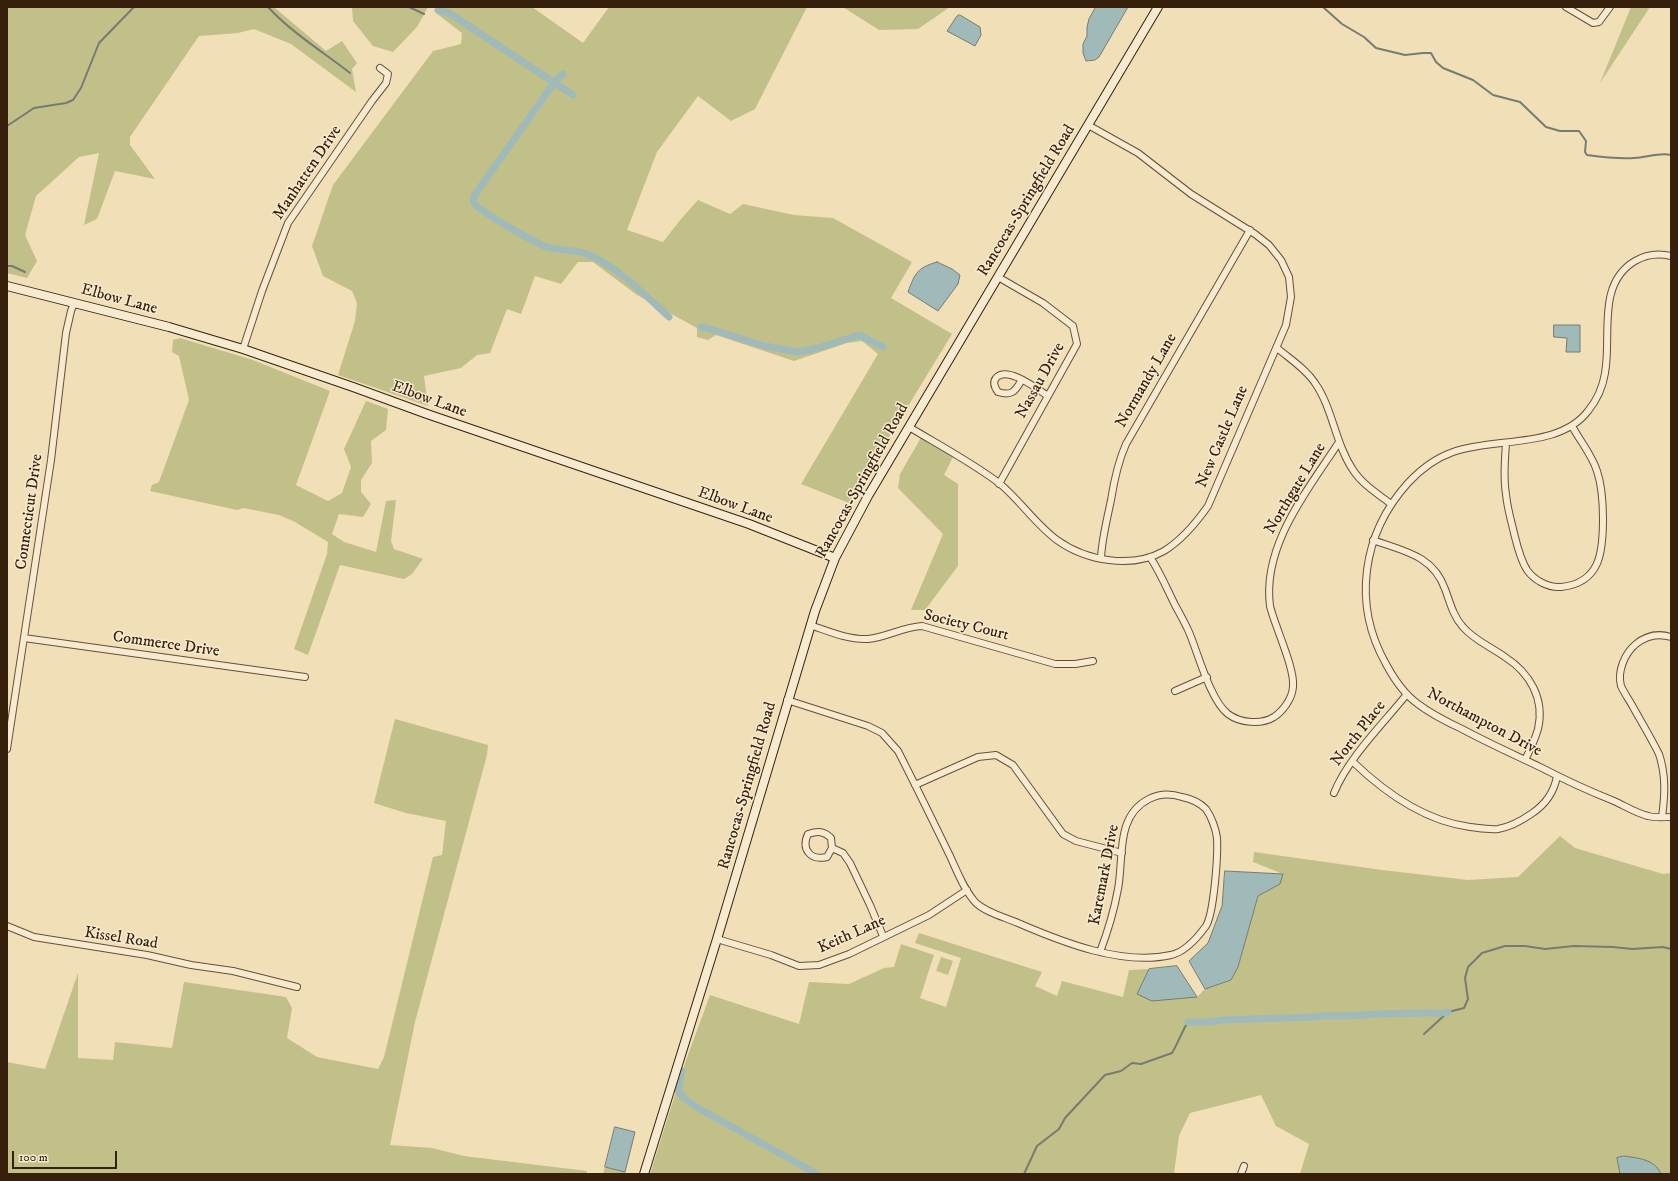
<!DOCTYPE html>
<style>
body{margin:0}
#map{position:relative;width:1678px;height:1181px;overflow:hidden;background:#f1dfb7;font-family:"IM FELL DW Pica",serif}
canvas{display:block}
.frame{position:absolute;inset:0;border:8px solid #37200b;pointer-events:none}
.scale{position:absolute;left:12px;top:1151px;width:105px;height:18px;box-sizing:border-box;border:2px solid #37200b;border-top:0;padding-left:5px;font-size:12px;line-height:14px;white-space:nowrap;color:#37200b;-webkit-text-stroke:3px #f6ead0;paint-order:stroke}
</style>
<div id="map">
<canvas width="1678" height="1181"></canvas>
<div class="frame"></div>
<div class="scale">100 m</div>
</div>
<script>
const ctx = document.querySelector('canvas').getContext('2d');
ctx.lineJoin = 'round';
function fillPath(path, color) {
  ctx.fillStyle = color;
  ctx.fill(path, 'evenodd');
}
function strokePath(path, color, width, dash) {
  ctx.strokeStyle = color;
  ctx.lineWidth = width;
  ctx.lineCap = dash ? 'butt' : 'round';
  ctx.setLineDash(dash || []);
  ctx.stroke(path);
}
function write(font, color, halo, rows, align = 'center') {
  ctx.font = font + ' "IM FELL DW Pica",serif';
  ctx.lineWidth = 3;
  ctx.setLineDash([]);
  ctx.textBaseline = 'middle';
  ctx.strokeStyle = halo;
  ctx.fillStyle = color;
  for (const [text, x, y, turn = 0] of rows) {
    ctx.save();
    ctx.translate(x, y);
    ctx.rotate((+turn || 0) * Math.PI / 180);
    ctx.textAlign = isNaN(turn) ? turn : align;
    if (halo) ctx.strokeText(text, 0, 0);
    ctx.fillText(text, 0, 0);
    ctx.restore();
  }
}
fillPath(new Path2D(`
 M7,7H274L326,51L342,41L357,63L352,69L356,92L291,44L254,29L238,33L199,36L130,137V145L155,179L115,171L97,219L84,225L99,153L79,157L36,196L25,235L37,261L27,278L7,273Z
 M352,7H428L417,27L393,52L373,46L353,21Z
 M438,7H532L583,43L609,7H807L755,109L731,121L698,96L657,152L627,230L663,242L681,219L698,200L730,214L743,204L794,215L833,218L912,262L891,298L952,334L849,503L801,484L878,354L862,341L847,343L794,361L716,335L708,340L697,337V328L637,295L593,262H578L561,284L535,276L521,314L507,309L490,353L477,355L461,368L424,376L428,406L338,375L355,321L357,303L352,291L323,276L312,246L333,185L433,51L461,44L462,33L436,13Z
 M843,7H950L918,29L879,30Z
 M1631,7H1650L1600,83Z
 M180,338L253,360L330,391L296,485L328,501L342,493L351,467L344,449L366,401L388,409L386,430L371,441L372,463L361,480V492L371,504L363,517L339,514L332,534L344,542L376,552L386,501L396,500L391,541L394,549L423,559L412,574L404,579L340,565L308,655L294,649L327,554L328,542L295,522L279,515L243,508L237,510L150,491L152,485L159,482L189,400L179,356L172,352L173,340Z
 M922,436L954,455L944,475L958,484V566L925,610H911L943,534L898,488L900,474Z
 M395,719L488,745L487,755L415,1022L390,1145L432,1148L464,1156L587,1171V1174H7V1062L45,1069L78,973V1058L113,1060L115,1042L172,1048L184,982L286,997L292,1008L287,1038L317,1057L378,1069L384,1057L433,857L442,855L446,821L406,813L374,803Z
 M1560,836L1575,848L1663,874L1671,873V1174H1300L1309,1144L1276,1126L1261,1095L1190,1113L1179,1136L1174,1174H650L685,1063L710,995L799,1024L809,982L849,984L884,968L894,967L901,944L934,955L920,998L946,1007L961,958L915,943L919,933L1042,972L1035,986L1057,996L1062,981L1123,997L1129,970L1149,969L1137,994L1197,997L1205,989L1231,980L1238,967L1258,896L1280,884L1283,874L1253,862L1254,852L1382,870L1468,880L1518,877Z
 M941,957L953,961L948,975L936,971Z
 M605,1167L625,1172L627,1174H603Z`), '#c2c089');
const water = new Path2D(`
 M1096,7H1128L1099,57L1095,60L1086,61L1083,53V44L1087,36V27L1089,19Z
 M960,15L980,27L981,35L975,46L947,31L957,16Z
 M937,262L952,269L960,275L958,284L938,311L908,292C915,273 917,268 937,262Z
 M1554,325H1580V352H1566L1567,338L1554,337Z
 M1225,871L1283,874L1280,884L1258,896L1238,967L1231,980L1205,989L1189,961L1208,943L1222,906Z
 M1177,966L1197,997L1152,1001L1137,994L1149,969Z
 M615,1127L635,1132L625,1172L605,1167Z
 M1624,1156C1637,1158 1655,1159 1661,1174H1620L1617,1158Z`);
fillPath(water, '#9fbab9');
strokePath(water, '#757c73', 1);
strokePath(new Path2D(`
 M268,7C291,32 323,52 350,73
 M409,7L424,14
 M1323,7L1342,24L1364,37L1376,48L1405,55L1423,53H1431L1436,62L1443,68L1473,80L1493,95L1520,102L1546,127L1560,131H1579L1586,141L1585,152L1587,155C1602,157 1618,159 1634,158C1646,158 1659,152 1671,155
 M7,126L34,108L66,103L73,100L81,88L99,43L134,7
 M7,266H12L25,272
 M1424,1034L1448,1012L1464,1008L1468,999L1465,978L1468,967L1482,953L1505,946H1525L1545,949L1574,946L1613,947L1632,949L1663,947L1671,949
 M1024,1174L1037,1146L1059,1129L1065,1118L1105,1075L1121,1071L1132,1063L1141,1064L1172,1053C1176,1047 1185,1025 1188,1022`), '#757c73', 2);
strokePath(new Path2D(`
 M438,10L449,13L573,95
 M563,74L556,80L474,196V203C479,211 537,244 547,247C562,251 578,249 592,256C622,271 645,295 669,317
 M701,327L710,329L765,346L798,352L818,348L859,335L883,347
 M1188,1022H1207L1222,1020L1315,1017C1324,1015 1333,1016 1343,1016C1370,1014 1397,1013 1424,1013C1433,1012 1439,1015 1448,1012
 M682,1071L678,1090C681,1098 691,1103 698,1108L817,1174`), '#9fbab9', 7);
const street = new Path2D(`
 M1566,7L1593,23L1599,22L1610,7
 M1671,256C1658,253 1647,254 1635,261C1596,284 1612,336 1605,373C1603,386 1597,400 1588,411C1559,449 1495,437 1453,452C1436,458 1420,470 1408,483C1362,534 1352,604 1386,664C1394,679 1404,694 1418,704C1431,714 1447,722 1462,729C1488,743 1515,755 1542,768C1565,780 1589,791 1614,801C1625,806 1636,813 1648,816C1655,818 1663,817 1671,817
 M998,277L1043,303L1073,326L1077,344L999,484
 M1277,348C1290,359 1306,369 1315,383C1333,409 1335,443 1353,470C1362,484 1378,494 1391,504
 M243,349L262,291L288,223L372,101L386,83L388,74L380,68
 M1021,381C1015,392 1011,396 998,392C995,388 992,383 996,378C1007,365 1037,389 1048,396
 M909,427C939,445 971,462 999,483C1020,500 1035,524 1057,540C1086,561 1132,569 1164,551C1182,540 1196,523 1208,506L1286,325L1291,297L1289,277L1281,260L1269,245L1255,234L1191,194L1138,153L1088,125
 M1506,443C1505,460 1503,477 1506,494C1507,507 1511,520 1514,533C1517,545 1520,559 1527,570C1534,580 1548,588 1561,587C1601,583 1603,551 1603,519C1603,503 1602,486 1597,471C1592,455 1580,441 1572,426
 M1373,540C1403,551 1433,555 1445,589C1450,602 1453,616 1463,627C1474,640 1491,647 1505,657C1530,673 1545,699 1538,729C1535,740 1530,750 1525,760
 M1150,557C1160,572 1167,589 1175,605C1180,614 1185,623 1189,632C1198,653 1210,700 1228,714C1240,723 1261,725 1274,717C1283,711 1292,699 1293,687C1295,668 1275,627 1270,606C1262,545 1308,490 1339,442
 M1101,558C1102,538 1107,520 1111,500C1114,481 1118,462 1126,444L1250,230
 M810,625C828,631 848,640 868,639C887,637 903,627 922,626L1055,664H1075L1093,661
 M24,638L305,677
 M1175,691L1207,677
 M787,700L868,726L882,733L898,751C916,786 933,821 950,856C957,871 964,890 976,903C987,913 1004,917 1018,923C1062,942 1122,966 1171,955C1185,952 1198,937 1206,926C1214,913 1218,855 1217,838C1216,829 1211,816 1206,809C1199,802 1192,799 1182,797C1170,793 1160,793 1149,799C1115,816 1124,858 1118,889C1114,911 1108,931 1100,952
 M7,749L51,460L66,333L71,311L74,303
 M1352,761C1384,792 1425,821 1470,827C1479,828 1489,830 1498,829C1510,827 1521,821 1531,814C1545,805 1554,793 1557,776
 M915,785L978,757L996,755L1013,765L1063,834L1076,841L1122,853
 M1334,793C1348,758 1383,724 1407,694
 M1662,817C1665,795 1666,775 1659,754C1651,738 1642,723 1633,707C1630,701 1624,693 1621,686C1617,671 1625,653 1636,644C1647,635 1658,633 1671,637
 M832,848L831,838C824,831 818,831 808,834C801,849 810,861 827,857L832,848L843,853L850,863L870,905L883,936
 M7,926L34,937L147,955L191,965L233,971L297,987
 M717,939L771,955L799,966L819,965L849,954L929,915L967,890
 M1241,1174L1244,1166`);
const secondary = new Path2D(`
 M7,286L169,327L243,349L353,387L427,414L749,524L835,558
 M644,1174L717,939L815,611L835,558L868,496L1158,7`);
strokePath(street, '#665036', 8);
strokePath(secondary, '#37200b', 10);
strokePath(street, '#f6ead0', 6);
strokePath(secondary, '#f6ead0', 8);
write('16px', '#37200b', '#f6ead0', [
 ["Manhatten Drive",308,173,-56],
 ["Rancocas-Springfield Road",1027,201,-59],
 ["Elbow Lane",119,300,15],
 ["Nassau Drive",1041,381,-61],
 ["Normandy Lane",1147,381,-60],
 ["Elbow Lane",429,400,20],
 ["New Castle Lane",1223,437,-67],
 ["Rancocas-Springfield Road",863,481,-61],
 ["Northgate Lane",1296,489,-59],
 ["Elbow Lane",735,506,20],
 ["Connecticut Drive",30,512,-82],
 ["Society Court",966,626,14],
 ["Commerce Drive",166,645,8],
 ["Northampton Drive",1484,723,28],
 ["North Place",1359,734,-52],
 ["Rancocas-Springfield Road",748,786,-74],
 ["Karemark Drive",1105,875,-79],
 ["Keith Lane",852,935,-24],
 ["Kissel Road",121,939,9]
]);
</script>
